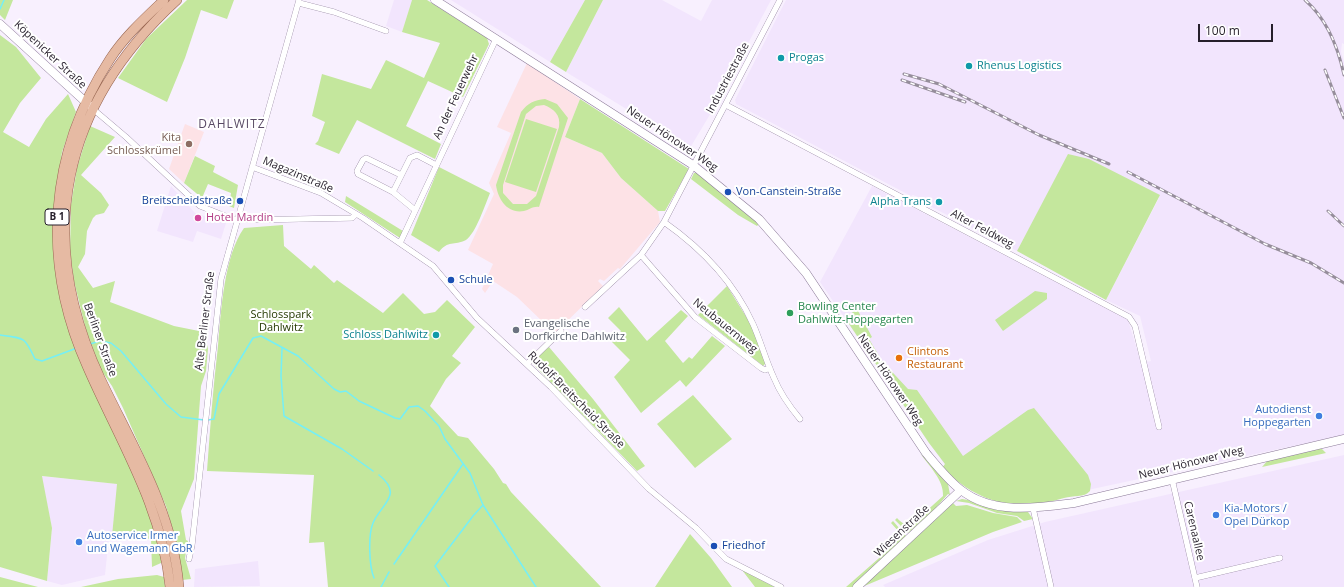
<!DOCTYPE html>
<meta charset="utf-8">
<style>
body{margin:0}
#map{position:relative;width:1344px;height:587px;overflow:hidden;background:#f8f0fe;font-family:"Open Sans",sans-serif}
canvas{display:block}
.scale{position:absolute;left:1198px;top:24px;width:75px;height:18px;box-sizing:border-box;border:2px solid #261f2b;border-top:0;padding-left:5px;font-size:12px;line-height:14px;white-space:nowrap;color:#261f2b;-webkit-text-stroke:3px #fff;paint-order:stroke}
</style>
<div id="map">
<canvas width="1344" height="587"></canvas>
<div class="scale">100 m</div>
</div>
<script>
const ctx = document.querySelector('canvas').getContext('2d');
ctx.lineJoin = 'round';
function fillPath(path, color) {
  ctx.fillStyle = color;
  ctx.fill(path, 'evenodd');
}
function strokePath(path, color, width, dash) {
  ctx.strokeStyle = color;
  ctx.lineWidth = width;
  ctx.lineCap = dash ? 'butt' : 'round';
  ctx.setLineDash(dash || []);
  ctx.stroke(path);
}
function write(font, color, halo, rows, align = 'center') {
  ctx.font = font + ' "Open Sans",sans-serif';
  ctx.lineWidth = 4;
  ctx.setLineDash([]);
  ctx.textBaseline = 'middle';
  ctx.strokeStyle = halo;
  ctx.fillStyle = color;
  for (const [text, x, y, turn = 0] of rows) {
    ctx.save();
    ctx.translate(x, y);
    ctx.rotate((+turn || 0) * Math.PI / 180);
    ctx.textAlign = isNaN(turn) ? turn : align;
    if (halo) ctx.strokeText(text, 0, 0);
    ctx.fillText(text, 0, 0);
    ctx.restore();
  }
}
fillPath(new Path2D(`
 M394,0H412L402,32L386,26Z
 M451,0H585L550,62Z
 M603,0H662L701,21L712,0H771L715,106L690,148L566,72Z
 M786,0H1344V44L1342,43L1341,52L1344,62V435L1041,500L945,465L820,282L872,186L1128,320L1141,363L1151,361L1140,316L1106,300L1159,198L1069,154L1017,251L918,200V197L913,195L911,196L736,104L735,100Z
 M171,186L195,213L226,223L221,239L197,231L193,242L157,231Z
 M1344,455V587H885L883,585L988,540L1045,522Z
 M41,476L118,484L112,536H109L105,575L62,585L47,581L52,528Z
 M258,561L260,586L194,587L195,569Z`), '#f2e5fd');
fillPath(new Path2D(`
 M527,63L580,99L565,137L602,153L621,178L658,211L660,222L620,269L618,268L604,281L600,279L598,281L603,286L556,332L544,323L517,297L493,281L485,293L482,289L493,264L468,250L494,194L489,183L511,133L497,127Z
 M185,124L204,132L184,183L169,169Z`), '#fde2e6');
fillPath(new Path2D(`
 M0,0H13L5,20L0,15Z
 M187,0H234L227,19L201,10L185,58L167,102L118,78L146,39Z
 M412,0H427L487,38L489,44L463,97L428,81L406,126L441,144L435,159L357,120L339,154L315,144L318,141L325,122L312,116L322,74L371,89L386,60L424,78L440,43L402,32Z
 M585,0H603L566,72L550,62Z
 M0,35L16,47L41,78L20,103L3,132L29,147L46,119L68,94L76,112L62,152L56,195L54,251L146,501L162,560L161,563L152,567L151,539L112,536L117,484L42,476L52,528L47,581L0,567Z
 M545,99L557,104L568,118L539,207C533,206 529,210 524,211C507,214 498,199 496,185L521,112C528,103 534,100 545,99ZM544,105C554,109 561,115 559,127L536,196L527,204H513L503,193V185L526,114L536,106Z
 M580,99L689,169L665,211H658L621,178L602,153L565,137Z
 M526,119L557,129L536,192L505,182Z
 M90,126L115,137L81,175L101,193L109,205L104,213L96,215L93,218L87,231L85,254L78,267L93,288L115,281L110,302L174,326L204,332L208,349L206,371L201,386L194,479L181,511L186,540L188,541L185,558L191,579L182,580L174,534L166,506L123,408L112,386L101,370L86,330L74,281L70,251L71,205L77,168Z
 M1068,154L1089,159L1160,195L1106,300L1017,251Z
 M195,156L215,166L213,172L238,185L234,208L229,206L231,193L208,184L202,198L184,183Z
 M439,167L490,193C485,205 476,233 466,240C454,246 448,240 439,252L411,235Z
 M694,173H698L759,224L757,226L738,215L691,179Z
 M346,196L403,231L400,238L345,202Z
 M283,225L284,246L311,269L314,265L334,283L337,280L383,313L403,293L424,314L435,312L447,300L475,327L452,356L461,363L446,379L430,406L458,436L468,438L494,469L503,483L506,484L511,492L601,587H328L324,542L309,543L314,475L207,471C210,429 213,388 218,346C221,311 224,256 244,228Z
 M727,286L752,326L766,363L763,366L698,315Z
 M1035,291L1047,293V299L1003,331L995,320Z
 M619,307L647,341L681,310L688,316L665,341L683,363L689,357L692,359L712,336L725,346L686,387L680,380L641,413L614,377L630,360L612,342L621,331L608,318Z
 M857,309L872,337L869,339L882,361L908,389L917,390L963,456L1028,410L1034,408L1088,475L1091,484L1090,491C1084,498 1073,495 1064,498C1014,513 979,503 942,468L945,464L929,443L845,318Z
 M549,347L593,399L645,466L637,471L531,362Z
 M693,395L732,439L695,468L657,424Z
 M1320,447L1326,453L1262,467L1268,460Z
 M920,453L948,484L950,495L948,494L934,510L908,533L895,520L897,518C902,523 905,526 912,524L943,496C944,480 929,466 920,453Z
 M962,499L968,500L997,510L1028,512L1033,519L1024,521L1017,516L997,513L969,503L956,501Z
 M953,503L956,506L967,505L993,513L1017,517L1022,522L993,532L862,587Z
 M893,521L906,536L852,587H846L894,545L900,537V533L891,523Z
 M690,534L711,558L732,587H655Z
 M742,570L775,587H755Z
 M157,575L164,577L165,587H81L118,579Z
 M0,577L38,587H0Z`), '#c4e79d');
strokePath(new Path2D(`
 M0,9L4,0
 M0,335C25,338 25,337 35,359L42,361L77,348
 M90,344L100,341L111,343L121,351L166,404L181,417L204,420
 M282,348L281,376L284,416L342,449L373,471
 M208,420L214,419L219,394L253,338L261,336L298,356L334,389L340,392L346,391L359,401L395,418L400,419L409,407L418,406L425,411L439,426L445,439L470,473L483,505L536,587
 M394,564L463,464
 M374,578C369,566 368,535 373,523C381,504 404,495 379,475
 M381,587L389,572
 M449,587L435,566L473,516L483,505`), '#75eff6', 1.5);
const street = new Path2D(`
 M299,3L334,12L386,31
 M726,105L1129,317L1135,326L1159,427
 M93,109L126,137L200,206L238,221
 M252,167L321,193L363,218L433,266L477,318L551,387L649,489L696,528L726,559L781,587
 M393,192L358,174L357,171L363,160L366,158L401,175
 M415,210L393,192L410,158L417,155L436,165
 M247,220L352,218L356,214
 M664,222C701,248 734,282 753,324C761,342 766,361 774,378C780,393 790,407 800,419
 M400,243L496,39
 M641,255L695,317L761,368L765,370L770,368
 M585,307L641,255L664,222L780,0
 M527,364L561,331
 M1172,479L1197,587
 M1033,508L1051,587
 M189,559L192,545L221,279L299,0
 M1195,578L1280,558`);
const secondary = new Path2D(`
 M435,0L693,165L759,219L806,273L926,453C937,466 948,480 961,490C993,515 1037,508 1074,503L1344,439
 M0,24L90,106
 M857,587L961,490`);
const primary = new Path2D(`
 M164,0C145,18 124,37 110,59C48,154 41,263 87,366C118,438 162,506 170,587
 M177,0C61,106 34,237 101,380C133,447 173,511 179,587`);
strokePath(street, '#8a7997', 6);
strokePath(secondary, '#8a7997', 9);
strokePath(primary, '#986651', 10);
strokePath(street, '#fff', 5.5);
strokePath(secondary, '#fff', 8);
strokePath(primary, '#e6baa3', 9);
const rail = new Path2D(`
 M1305,0C1327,19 1338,47 1344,75
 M1325,70L1344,118
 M904,74L939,84L1039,135L1109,164
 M902,80L965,102
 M1128,172L1265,244L1311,263L1344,283
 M1328,211L1344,226`);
strokePath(rail, '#968e9b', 3);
strokePath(rail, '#fff', 1.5, [4.5]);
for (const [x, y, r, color] of [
 [781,58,4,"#0f9aa8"],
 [969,66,4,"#0f9aa8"],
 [189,144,4,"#8d6e63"],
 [728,192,4,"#1a4fb4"],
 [240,201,4,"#1a4fb4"],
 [939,202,4,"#0f9aa8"],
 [198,218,4,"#d1479c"],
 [451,280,4,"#1a4fb4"],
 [790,313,4,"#2e9e5b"],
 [516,330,4,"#6b7280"],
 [436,335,4,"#0f9aa8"],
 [899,358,4,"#e8710a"],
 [1319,416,4,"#3f7fe0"],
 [1216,515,4,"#3f7fe0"],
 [79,542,4,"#3f7fe0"],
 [714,546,4,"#1a4fb4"]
]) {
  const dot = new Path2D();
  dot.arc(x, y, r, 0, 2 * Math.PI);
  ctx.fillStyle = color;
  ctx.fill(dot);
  strokePath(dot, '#fff', 1.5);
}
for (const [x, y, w] of [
 [57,217,24]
]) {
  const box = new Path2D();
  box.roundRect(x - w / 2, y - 8, w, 16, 3);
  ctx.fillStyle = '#fff';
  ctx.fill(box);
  strokePath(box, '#261f2b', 1);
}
write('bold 10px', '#261f2b', null, [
 ["B 1",57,217]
]);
write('11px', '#261f2b', '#fff', [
 ["Köpenicker Straße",50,55,43],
 ["Industriestraße",728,78,-62],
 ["An der Feuerwehr",456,97,-65],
 ["Neuer Hönower Weg",672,139,34],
 ["Magazinstraße",298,175,23],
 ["Alter Feldweg",982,229,28],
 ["Alte Berliner Straße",205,321,-83],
 ["Neubauernweg",725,326,39],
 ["Berliner Straße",100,340,70],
 ["Neuer Hönower Weg",890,380,56],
 ["Rudolf-Breitscheid-Straße",576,400,45],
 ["Neuer Hönower Weg",1191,463,-14],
 ["Wiesenstraße",902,531,-43],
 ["Carenaallee",1194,531,77]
]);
write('11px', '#0d838f', '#fff', [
 ["Progas",789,58],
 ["Rhenus Logistics",977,66],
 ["Alpha Trans",931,202,"right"],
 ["Schloss Dahlwitz",428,335,"right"]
], 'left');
write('11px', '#785e54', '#fff', [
 ["Kita",181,138],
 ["Schlosskrümel",181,151]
], 'right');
write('11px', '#164399', '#fff', [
 ["Von-Canstein-Straße",736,192],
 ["Breitscheidstraße",232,201,"right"],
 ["Schule",459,280],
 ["Friedhof",722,546]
], 'left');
write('11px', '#b23c85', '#fff', [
 ["Hotel Mardin",206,218]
], 'left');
write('11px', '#27864d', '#fff', [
 ["Bowling Center",798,307],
 ["Dahlwitz-Hoppegarten",798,320]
], 'left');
write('11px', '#243900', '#fff', [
 ["Schlosspark",281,315],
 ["Dahlwitz",281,328]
]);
write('11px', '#5b616d', '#fff', [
 ["Evangelische",524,324],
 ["Dorfkirche Dahlwitz",524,337]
], 'left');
write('11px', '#c56008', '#fff', [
 ["Clintons",907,352],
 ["Restaurant",907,365]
], 'left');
write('11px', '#366cbe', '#fff', [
 ["Autodienst",1311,410,"right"],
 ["Hoppegarten",1311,423,"right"],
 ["Kia-Motors /",1224,509],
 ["Opel Dürkop",1224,522],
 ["Autoservice Irmer",87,536],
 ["und Wagemann GbR",87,549]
], 'left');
ctx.letterSpacing = '1px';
write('12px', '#594a65', '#fff', [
 ["DAHLWITZ",232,125]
]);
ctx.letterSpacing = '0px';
</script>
